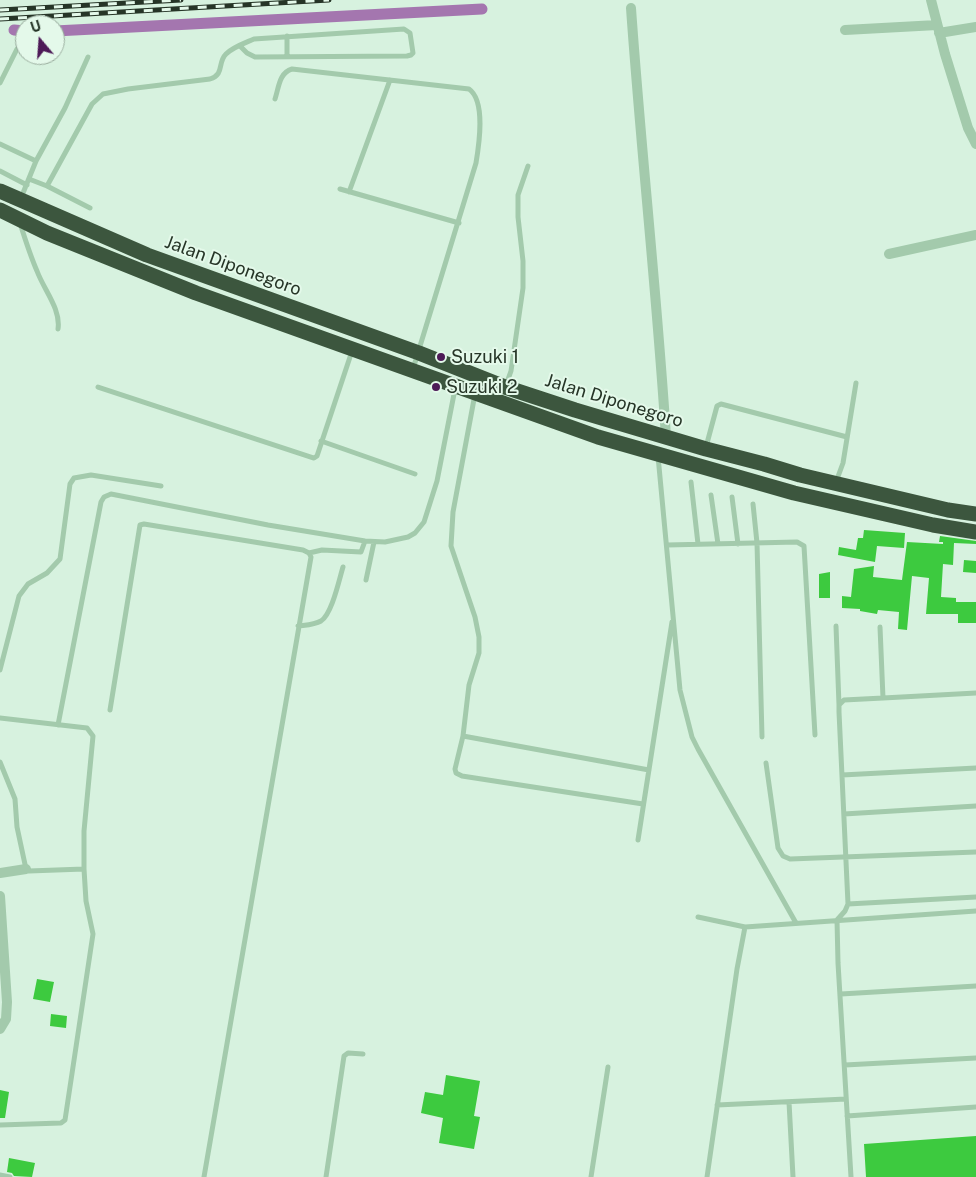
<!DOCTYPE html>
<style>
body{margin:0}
#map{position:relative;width:976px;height:1177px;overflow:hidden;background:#d7f2df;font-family:"Public Sans",sans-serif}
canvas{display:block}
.north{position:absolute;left:15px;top:15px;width:50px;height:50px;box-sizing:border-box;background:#e4f9ea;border:1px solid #98ab9c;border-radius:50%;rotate:342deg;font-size:14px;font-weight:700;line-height:20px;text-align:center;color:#263527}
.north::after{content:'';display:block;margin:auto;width:18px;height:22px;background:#4d1a57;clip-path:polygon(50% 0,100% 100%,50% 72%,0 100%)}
</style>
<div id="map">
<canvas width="976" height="1177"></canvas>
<div class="north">U</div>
</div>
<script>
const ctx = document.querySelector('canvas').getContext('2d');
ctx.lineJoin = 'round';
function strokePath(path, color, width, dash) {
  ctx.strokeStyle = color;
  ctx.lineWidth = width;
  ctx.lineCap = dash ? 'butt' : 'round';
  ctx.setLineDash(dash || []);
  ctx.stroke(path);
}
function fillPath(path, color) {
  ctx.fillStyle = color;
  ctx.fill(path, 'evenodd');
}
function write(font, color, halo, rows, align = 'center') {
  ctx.font = font + ' "Public Sans",sans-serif';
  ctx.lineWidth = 4;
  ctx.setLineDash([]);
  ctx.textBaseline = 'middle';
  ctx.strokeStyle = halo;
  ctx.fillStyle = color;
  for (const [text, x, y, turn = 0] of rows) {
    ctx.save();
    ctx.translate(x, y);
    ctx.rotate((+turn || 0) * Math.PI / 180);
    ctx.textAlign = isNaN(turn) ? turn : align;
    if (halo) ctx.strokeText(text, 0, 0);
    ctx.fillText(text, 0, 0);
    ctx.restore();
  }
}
strokePath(new Path2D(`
 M14,30L25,31
 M55,31L482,9`), '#a476af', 11);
fillPath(new Path2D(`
 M864,530L905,533L904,548L877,546L875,562L838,555L839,547L856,550L858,538H863Z
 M940,536L976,541V544L954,543L953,565L943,564L941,597L956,598V602H976V623H958V614H926L929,578L912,576L907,630L898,629L899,612L878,610L877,614L860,611V609L842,608V596L851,597L854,569L874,566L873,577L902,580L907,542L943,544V542H939Z
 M964,560L976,561V573L963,572Z
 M830,572V598H819V574Z
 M37,979L54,982L50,1002L33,999Z
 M51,1014L67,1016L66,1028L50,1026Z
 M446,1075L480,1081L474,1116L480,1117L474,1149L439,1143L443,1118L421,1113L425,1092L443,1095Z
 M0,1090L9,1092L5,1118H0Z
 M976,1136V1177H866L864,1144Z
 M9,1158L35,1163L32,1177L14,1176L12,1173L7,1172Z`), '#3dca3f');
strokePath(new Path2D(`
 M287,36V55
 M0,83L17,49
 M275,99C279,87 279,73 292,69L469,89C486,101 479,145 476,163L413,369
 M0,144L36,161L65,108L88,57
 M0,171L27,185
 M29,179L47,186L92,104L103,94L128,89L210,79C225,74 217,63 226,54C233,47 245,43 254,39L404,29L410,33L413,53L411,55L407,56L255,57L247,53L240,46
 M47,186L90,208
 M340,189L459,223
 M349,192L390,80
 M21,198L36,161
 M20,223C25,239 30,255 37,271C44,290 61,309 58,329
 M479,378L475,394L453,512L451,546L475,617L479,637V653L469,685L463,736L455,769L456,773L462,776L643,804
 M506,385L511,371L523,288V261L518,217V195L528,166
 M98,387L314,458L317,456L352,351
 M321,441L415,474
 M706,447L717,406L721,404L847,437
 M658,456L680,690L692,737L698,749L796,923
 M691,482L698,544
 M836,482L843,463L856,383
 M711,495L718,544
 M732,497L738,544
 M753,504L757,543L762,737
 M667,545L797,542L804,546L815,735
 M366,580L374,542
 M298,626C305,625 314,625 321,621C332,614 339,580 343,567
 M836,626L839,705
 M0,670L19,596L28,584L47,573L60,559L70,484L74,478L91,475L161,486
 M883,698L976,693
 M110,710L140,525L144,524L303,550L309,553L322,550L361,552L365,541
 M0,718L87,728L93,736L84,831V869L86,901L93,934L65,1120L61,1123L0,1125
 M58,725L101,502L104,497L111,494L268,525L365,541L385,542L408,537L415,533L424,522L437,481L455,389
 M463,736L649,770
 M0,762L15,799L17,827L26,869L29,871L84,869
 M766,763L778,848L783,856L790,859L976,852
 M842,775L976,768
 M844,814L976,806
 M638,840L672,622
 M848,904L976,897
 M698,917L745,927L976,911
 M841,994L976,986
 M845,1065L976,1058
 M789,1102L793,1177
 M717,1105L846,1099
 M847,1116L976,1107
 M0,1175L10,1177
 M204,1177L311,557L309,553
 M326,1177L344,1056L348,1053L363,1054
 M591,1177L608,1067
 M707,1177L737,969L745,927
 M851,1177L838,963L837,920L845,911L848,904L839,712V705L844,700L883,698L880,627`), '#a3caac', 5);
strokePath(new Path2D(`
 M931,0L945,54L968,128L976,144
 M631,8C641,151 657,294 666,437
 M845,30L937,25
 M939,33L976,27
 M889,254L976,235
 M0,873L26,869
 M0,896L7,1002L6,1019L0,1029`), '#a3caac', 10);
strokePath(new Path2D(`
 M0,191L147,255L419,353L505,387L575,410L706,449L764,464L800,475L948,510L976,514
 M0,210L47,233L196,293L598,437L794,493L933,525L976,532`), '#3c563e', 15);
const rail = new Path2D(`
 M0,10L181,0
 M0,19L329,0`);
strokePath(rail, '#263527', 5);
strokePath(rail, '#e4f9ea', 3, [9]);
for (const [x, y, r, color] of [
 [441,357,5,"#4d1a57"],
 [436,387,5,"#4d1a57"]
]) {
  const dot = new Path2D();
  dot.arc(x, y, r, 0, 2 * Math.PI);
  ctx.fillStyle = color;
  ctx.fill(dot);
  strokePath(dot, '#e4f9ea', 2);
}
write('18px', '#263527', '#e4f9ea', [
 ["Jalan Diponegoro",233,266,20],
 ["Jalan Diponegoro",614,401,17]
]);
write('18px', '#263527', '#e4f9ea', [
 ["Suzuki 1",451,357],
 ["Suzuki 2",446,387]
], 'left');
</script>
